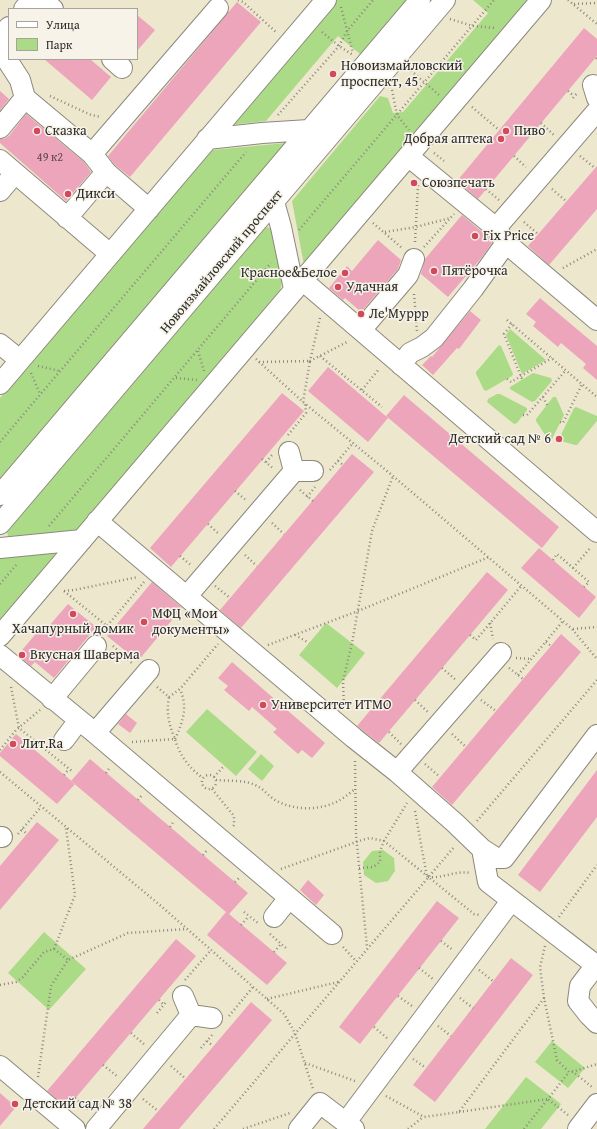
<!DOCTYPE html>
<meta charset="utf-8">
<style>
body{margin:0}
#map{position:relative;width:597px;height:1129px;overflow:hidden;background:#ede7cd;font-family:"Gentium Book Plus",serif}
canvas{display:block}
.legend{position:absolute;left:8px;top:8px;width:130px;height:52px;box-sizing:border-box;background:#f7f3e8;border:1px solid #a5a39c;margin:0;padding:5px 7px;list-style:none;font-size:12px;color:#2b2b2b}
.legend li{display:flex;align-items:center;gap:8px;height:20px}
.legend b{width:20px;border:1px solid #a5a39c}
</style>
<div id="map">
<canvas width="597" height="1129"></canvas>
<ul class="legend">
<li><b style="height:5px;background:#fff"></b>Улица</li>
<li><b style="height:11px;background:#acdb88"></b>Парк</li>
</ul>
</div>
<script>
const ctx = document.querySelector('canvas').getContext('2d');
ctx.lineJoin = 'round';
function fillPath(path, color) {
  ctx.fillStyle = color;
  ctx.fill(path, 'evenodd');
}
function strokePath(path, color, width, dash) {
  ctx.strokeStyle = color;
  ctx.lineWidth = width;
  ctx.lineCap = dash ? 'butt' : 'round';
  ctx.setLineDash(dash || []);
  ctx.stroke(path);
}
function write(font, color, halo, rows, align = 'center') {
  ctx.font = font + ' "Gentium Book Plus",serif';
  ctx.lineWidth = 3;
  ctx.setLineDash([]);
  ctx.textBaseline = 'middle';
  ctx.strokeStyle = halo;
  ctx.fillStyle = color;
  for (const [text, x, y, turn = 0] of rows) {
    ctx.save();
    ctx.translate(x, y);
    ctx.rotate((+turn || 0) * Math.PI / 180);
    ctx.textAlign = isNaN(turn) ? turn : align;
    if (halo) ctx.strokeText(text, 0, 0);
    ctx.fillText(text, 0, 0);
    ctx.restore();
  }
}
fillPath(new Path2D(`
 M336,0H406L360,54L338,36L266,121L230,125Z
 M473,0H528L304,265L292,201L380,96L388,98L393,113L403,112L488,13Z
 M286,143L0,479V398L212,150Z
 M267,227L273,229L276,232L282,283L280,290L76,531L10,538L8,536L7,532L264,229Z
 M510,329L546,360L522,374L506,335Z
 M499,345L501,346L513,374L512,376L486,391L484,390L476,374V372Z
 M533,373L551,378L552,381L535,401L532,402L510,389V387Z
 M497,394H500L527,408V410L517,423L514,424L487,402L488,399Z
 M553,397H556L564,415L551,441H549L536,421V419Z
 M576,407L597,416V421L577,445H575L561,441L559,439L574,408Z
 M55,552L54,556L0,621V556Z
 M326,623L365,653L337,688L299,655Z
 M207,709L257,752L236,776L186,732Z
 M261,754L274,766L262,781L248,769Z
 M383,850L394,858L395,871L388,881L376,883L364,875L363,862L372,851Z
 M44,932L86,969L49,1010L8,973Z
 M552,1041L585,1068L568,1088L535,1062Z
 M526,1077L561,1104L541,1129H485Z`), '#acdb88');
fillPath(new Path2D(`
 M237,2L261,22L130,177L114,164L108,156Z
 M137,15L155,30L137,51Z
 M584,28L597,39V56L478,199L457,181Z
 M44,59H90L111,77L92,100Z
 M0,91L9,99L0,110Z
 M26,114L84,162L91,172L66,201L0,143V139H4L9,136Z
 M597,166V209L549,265L528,246Z
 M462,215L487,236L492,243L482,257L448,297L421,274L425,259Z
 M378,240L401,260L398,269L361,312L345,298L343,300L329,288L347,266L352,271Z
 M540,298L597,346V380L583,368L586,364L561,343L558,347L533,326L536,322L526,314Z
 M470,311L481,320L459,349L457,348L433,375L422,365L431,356L432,357Z
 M328,367L388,418L368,442L308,391Z
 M282,393L304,411L171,567L150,548Z
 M404,395L559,527L542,548L386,416Z
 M352,454L374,472L241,628L220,610Z
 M539,548L596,597L579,618L521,568Z
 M487,572L508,590L379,743L357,726Z
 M152,582L182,608L138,661L107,636Z
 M68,604L96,627L54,678L35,662L31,666L18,655L38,631L42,634Z
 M561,634L581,652L452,805L432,787Z
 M232,662L325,743L312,758L302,750L298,754L273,732L277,729L252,707L249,711L224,690L228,686L218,678Z
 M126,714L137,723L130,733L118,724Z
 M16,734L75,784L57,804L0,756V753Z
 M90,759L248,893L229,914L287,963L267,985L207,935L226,912L71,781Z
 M597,770V817L540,892L518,875Z
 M37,822L59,840L0,910V866Z
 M308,880L324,895L316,905L300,890Z
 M437,901L459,918L360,1044L339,1027Z
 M176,939L196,956L67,1108L47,1091Z
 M511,958L533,975L435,1102L413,1085Z
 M251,1002L272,1020L179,1129H143Z
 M0,1093L16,1107L0,1126Z`), '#eda5bb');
const minor = new Path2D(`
 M42,0L53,9
 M24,9L32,0
 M0,37L9,27
 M0,49L20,80L25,98
 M112,59L122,68
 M593,85L597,98
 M0,128L25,98L92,154L106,172L149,209
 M207,139L262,133L309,130L315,135
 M92,154L218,8
 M408,156L496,228L506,243L597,320
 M0,160L110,254
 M0,191L15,173
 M266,195L274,202L281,227L294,289
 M67,218L106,172
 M496,228L597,111
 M302,280L597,532
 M361,330L408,275L414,259
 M0,344L20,360
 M401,365L410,353L422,347L434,338L473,289L506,243
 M0,384L326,0
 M289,452L294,471
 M0,495L420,0
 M97,521L354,738L397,772L455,823L482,849L488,882L597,966
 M0,524L445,0
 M0,548L82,540
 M187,596L294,471H313
 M0,636L541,0
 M0,655L95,733L332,934
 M52,699L96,646
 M95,733L149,670
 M64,740L79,720
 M397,772L501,653
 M0,837H2
 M482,849L496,858H504L597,735
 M274,917L289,898
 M596,965L580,986L578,1001L589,1015L597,1023
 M183,996L191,1015
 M191,1015L212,1018
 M0,1066L75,1129
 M346,1122L511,901
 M96,1129L191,1015
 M299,1129L320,1103L354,1129
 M578,1129L597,1104`);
strokePath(minor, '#8c897c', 22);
strokePath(new Path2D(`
 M238,0L243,2L277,33
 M568,0L597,24
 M574,4L597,3
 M341,7L353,53
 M450,19L473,26L496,28
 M322,32L339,46L353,55
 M596,58L597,59
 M408,68L439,95
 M392,90L397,115L409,130
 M568,91L574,96
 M50,96L91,115L101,117
 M573,98L578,92
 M472,107L499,130
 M278,115L339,46L347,31L373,0
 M541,123L554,135
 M434,153L444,161
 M514,156L526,167
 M580,156L595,168
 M486,189L499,200
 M552,189L566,201
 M524,222L538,234
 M373,223L402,248
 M299,230L494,0
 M385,232L416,227L450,218
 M415,242L418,185
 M424,247L454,214
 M563,268L597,249
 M414,294L417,331
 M320,318L310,361L349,341
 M507,320L597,397
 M512,324L504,334L522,379
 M198,351L204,371
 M320,356L382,407
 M256,359L303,402L393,476L563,621L572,629L597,659
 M259,362L310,361L303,402
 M38,366L60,371
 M31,373L40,394
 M176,378L197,380
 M507,379L511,382L552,358
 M362,390L379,369
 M543,397L547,405
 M523,415H527L566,370
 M560,422L563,423L582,384
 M288,435L306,413L305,403
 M0,442L246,152
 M262,459L274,469
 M338,461L343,465
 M266,462L272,455
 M330,470L353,443
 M300,490L313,501
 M235,491L247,501
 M307,497L315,487
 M272,523L284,534
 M208,524L219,534
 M49,526L271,263
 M245,555L257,566
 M180,556L192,566
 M553,560L557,554L589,582L584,587
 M573,568L591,547
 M0,584L17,564
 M215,586L230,598
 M64,591L107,626L144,582
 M64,591L74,590L138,577
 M490,623L493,639
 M573,629L597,627
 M103,632L107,626
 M295,635L309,643
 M470,635L476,640L522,585
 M546,642L551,646
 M268,645L358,611L489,557
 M113,646L133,664
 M516,658L532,659
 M442,668L456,680
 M509,668L523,679
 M518,675L563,621
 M11,687L19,728L73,772
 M157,687L169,697C166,713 169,725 175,739
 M169,697L180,689L218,644
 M415,700L428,712
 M481,700L496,711
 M344,708L343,681L352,643L372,531L393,476
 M389,732L401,744
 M452,734L466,747
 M175,739C183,722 188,707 180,689
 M132,742L175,739C179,755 190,769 203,778
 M30,746L34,740
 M0,750L16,730L40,710
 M355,761L356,835L367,947
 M425,764L440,777
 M0,772L161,906L284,1014L295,1033L313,1089
 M106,773L110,767
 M64,775L69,769
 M202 782a7 7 0 1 1 14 0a7 7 0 1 1-14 0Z
 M214,777L223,767
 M216,780C227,781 246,780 255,785C263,788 268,796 275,800C294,811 321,811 340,800C345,797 350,793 355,789
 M212,789L234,816V825L232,828
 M138,800L143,794
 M415,811L427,877
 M477,821L597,680
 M170,827L174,821
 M22,829L27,834
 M18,834L41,807
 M203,855L208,849
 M359,868L373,867L380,862V851L384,841L407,803
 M281,869L362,840L370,838L384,841L474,914L481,915
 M428,877C442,879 456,870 470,873
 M235,882L240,877
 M244,912L258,923
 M559,917L597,865
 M241,925L249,916
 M270,934L287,949
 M441,941L453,950
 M545,946L540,967L544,998L557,1060L569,1072L548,1099L568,1115
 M343,947L356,961
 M54,949L68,960
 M274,952L281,944
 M419,968L433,979
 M479,970L493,981
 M185,980L211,950
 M0,985L16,982L23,977L44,952L54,949L75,895L66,828
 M398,996L412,1006
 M460,998L473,1008
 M267,999L338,982
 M159,1000L164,1005
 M157,1013L167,1001
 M229,1016L253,987
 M438,1026L451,1036
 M374,1027L387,1038
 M131,1033L145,1045
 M207,1041L213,1046
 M201,1048L212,1035
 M413,1059L426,1068
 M305,1063L355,1081
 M103,1065L118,1077
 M171,1066L186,1079
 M572,1071L592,1087
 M572,1072L597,1064
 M38,1077L51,986L68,960L128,933L186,929
 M386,1096L424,1117L459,1112L544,998
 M75,1098L90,1111
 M143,1099L158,1111
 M459,1112L548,1099
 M214,1129L455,846
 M243,1129L290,1113
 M408,1129L423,1117
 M524,1129L547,1100`), '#8c897c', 2.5, [1, 3]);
strokePath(minor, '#fff', 20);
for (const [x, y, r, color] of [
 [333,74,4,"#d1495b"],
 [37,131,4,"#d1495b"],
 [506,131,4,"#d1495b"],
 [501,139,4,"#d1495b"],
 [414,183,4,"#d1495b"],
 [68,194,4,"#d1495b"],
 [475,236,4,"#d1495b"],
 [434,271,4,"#d1495b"],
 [345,273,4,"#d1495b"],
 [338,287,4,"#d1495b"],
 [361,314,4,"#d1495b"],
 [559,439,4,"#d1495b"],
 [73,614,4,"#d1495b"],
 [144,622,4,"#d1495b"],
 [22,655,4,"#d1495b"],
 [263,705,4,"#d1495b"],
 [13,744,4,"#d1495b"],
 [15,1104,4,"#d1495b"]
]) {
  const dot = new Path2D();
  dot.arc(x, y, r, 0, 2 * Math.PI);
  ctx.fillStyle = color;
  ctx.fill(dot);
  strokePath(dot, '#f7f3e8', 1.5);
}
write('12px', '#5c4a4f', null, [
 ["49 к2",50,158]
]);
write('14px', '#2b2b2b', '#f7f3e8', [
 ["Новоизмайловский",341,66],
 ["проспект, 45",341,82],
 ["Сказка",45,131],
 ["Пиво",514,131],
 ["Добрая аптека",493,139,"right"],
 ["Союзпечать",422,183],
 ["Дикси",76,194],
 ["Fix Price",483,236],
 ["Пятёрочка",442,271],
 ["Красное&Белое",337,273,"right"],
 ["Удачная",346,287],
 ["Ле'Муррр",369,314],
 ["Детский сад № 6",551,439,"right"],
 ["МФЦ «Мои",152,614],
 ["документы»",152,630],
 ["Хачапурный домик",73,629,"center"],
 ["Вкусная Шаверма",30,655],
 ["Университет ИТМО",271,705],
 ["Лит.Ra",21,744],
 ["Детский сад № 38",23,1104]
], 'left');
write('14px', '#2b2b2b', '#f7f3e8', [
 ["Новоизмайловский проспект",222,262,-50]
]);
</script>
